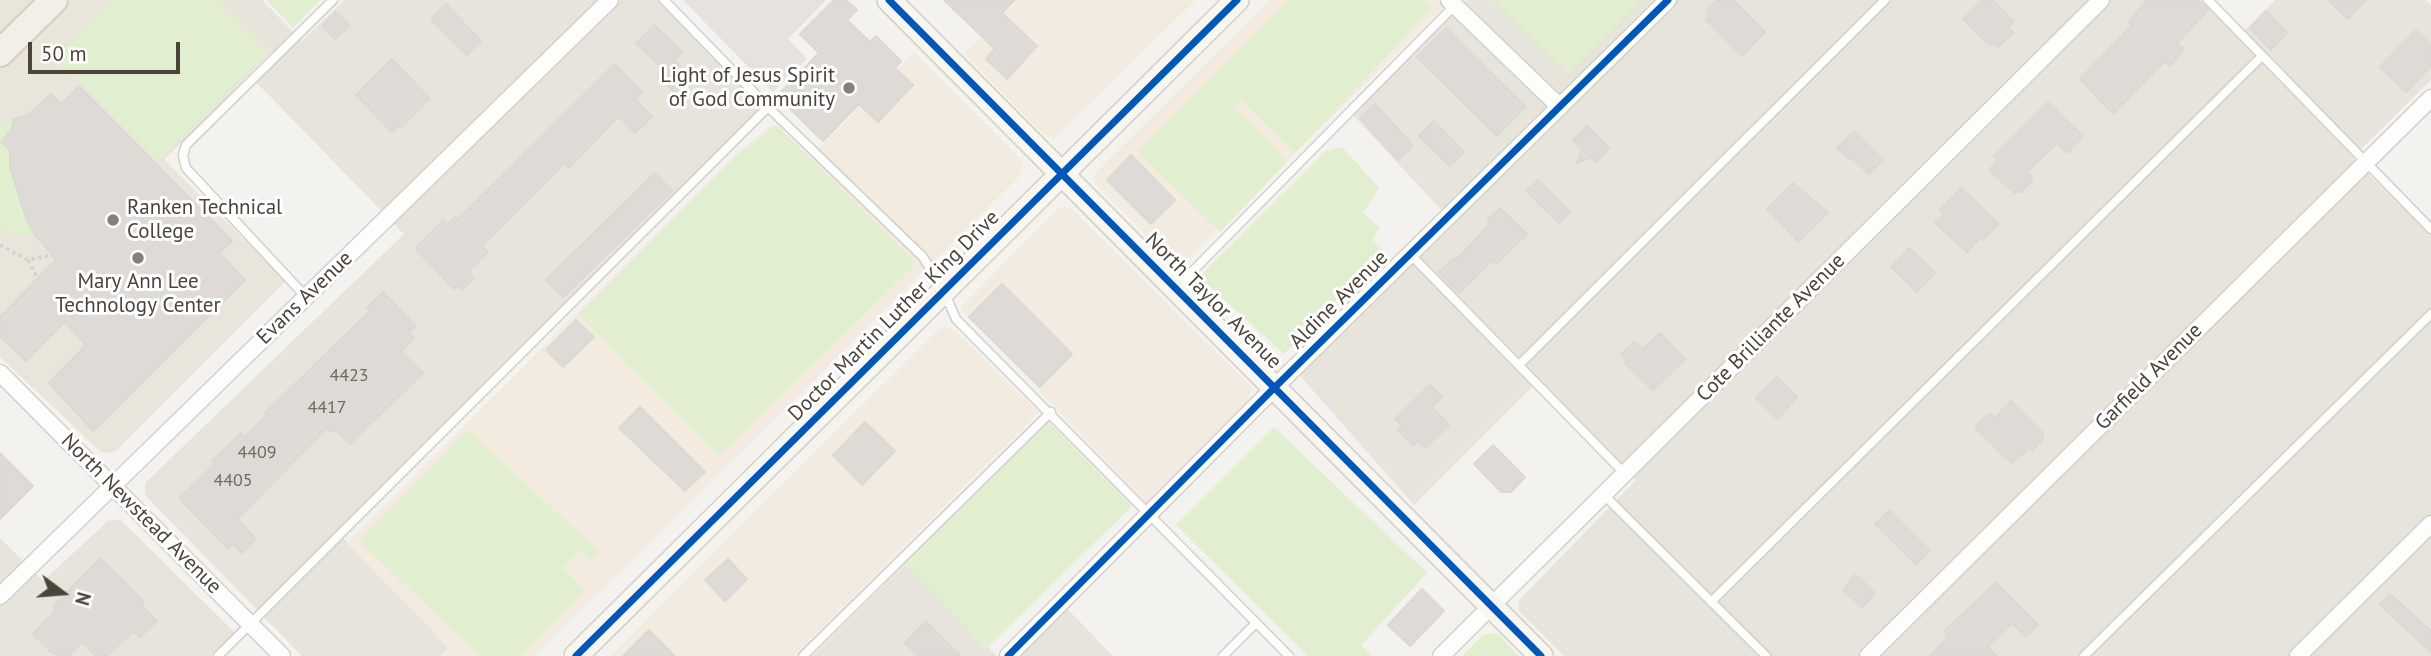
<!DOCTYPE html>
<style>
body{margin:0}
#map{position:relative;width:2431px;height:656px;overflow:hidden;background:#f4f2ee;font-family:"PT Sans",sans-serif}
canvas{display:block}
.north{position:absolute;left:28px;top:558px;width:70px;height:70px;-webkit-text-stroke:5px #fff;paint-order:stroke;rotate:106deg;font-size:19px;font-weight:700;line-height:28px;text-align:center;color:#4b4439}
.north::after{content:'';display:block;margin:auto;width:24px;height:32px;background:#4b4439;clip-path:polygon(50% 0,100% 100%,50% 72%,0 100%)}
.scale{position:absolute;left:28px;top:42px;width:152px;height:32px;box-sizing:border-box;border:4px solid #4b4439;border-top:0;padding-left:9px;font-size:21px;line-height:24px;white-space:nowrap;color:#4b4439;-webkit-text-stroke:5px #fff;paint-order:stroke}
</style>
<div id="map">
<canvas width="2431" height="656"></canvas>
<div class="north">N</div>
<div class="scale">50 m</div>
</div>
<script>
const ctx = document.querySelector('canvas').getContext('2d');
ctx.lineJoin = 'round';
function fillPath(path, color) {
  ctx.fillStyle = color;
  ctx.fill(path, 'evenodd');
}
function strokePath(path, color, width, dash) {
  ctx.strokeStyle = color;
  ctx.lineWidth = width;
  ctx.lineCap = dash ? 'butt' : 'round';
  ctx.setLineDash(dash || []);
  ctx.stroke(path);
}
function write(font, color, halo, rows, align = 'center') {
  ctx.font = font + ' "PT Sans",sans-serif';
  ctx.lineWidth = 6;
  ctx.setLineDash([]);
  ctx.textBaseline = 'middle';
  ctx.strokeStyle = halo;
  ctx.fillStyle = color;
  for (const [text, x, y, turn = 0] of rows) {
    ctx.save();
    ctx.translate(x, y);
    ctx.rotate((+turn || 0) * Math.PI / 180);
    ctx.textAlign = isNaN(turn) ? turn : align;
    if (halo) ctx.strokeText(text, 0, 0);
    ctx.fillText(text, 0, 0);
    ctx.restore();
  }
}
fillPath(new Path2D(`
 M220,0H262L302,41L344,0H664L768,107L340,535L449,648L441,656H302L145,495V483L404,234L253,79L272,51Z
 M1466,0H2202L2239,36L2275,0H2425L2431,5V80L2352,158L2431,235V656H1564L1519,611L1518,604L1521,598L1636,480L1540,379L1414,505L1294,369L1448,217L1350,112Z
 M114,520L122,521L235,633L211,656H0V538L43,581L108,521Z
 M907,562L997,656H812Z
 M1061,602L1113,656H1008Z`), '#e7e4dc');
fillPath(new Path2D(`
 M1018,0H1196L1054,139L1043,134L964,54Z
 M1269,0H1437L1444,7L1178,268L1095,183L1093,178L1096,172Z
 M914,52L1022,161L1023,167L1019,177L536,656H441L449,648L347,543L736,154L773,124L810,157Z
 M1063,206L1073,210L1250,385L1251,391L1247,403L1146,503L960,308L1057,210Z
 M944,327L954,330L1039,412L794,656H610L939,329Z`), '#f3ebdf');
fillPath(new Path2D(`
 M0,0H220L272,51L164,160L286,281L116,451L110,453L101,452L0,357Z`), '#eae5da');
fillPath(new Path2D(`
 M115,0H216L268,52L158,161L81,84L53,61Z
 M266,0H320L293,28Z
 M1288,0H1424L1432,8L1295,153L1241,100L1235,107L1287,162L1220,232L1137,151Z
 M1494,0H1640L1568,72Z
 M14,119L11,130L2,142L10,150L19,202L36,236L13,235L0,229V123Z
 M777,125L916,264L719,456L579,315L739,153Z
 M1339,147L1344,149L1379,188L1363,213L1380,228L1372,240L1384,251L1284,354L1199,277L1327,150L1330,151Z
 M1049,422L1132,506L986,649L904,564Z
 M1274,427L1427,573L1361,645L1372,656H1308L1176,525Z
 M468,430L599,552L592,561L579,550L563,568L585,591L521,656H480L359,541Z
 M1490,633L1499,635L1519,656H1462L1484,634Z`), '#e1eecf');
fillPath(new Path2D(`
 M683,0H826L788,39L807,59L773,92Z`), '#e6e3df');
const building = new Path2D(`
 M834,0H846L857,10L847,20L870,42L876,36L901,61L895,68L913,85L878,122L859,104L823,141L777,96L819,53L800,34Z
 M944,0H1015L1002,13L1037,46L1007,79L986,59L995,49Z
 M1717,0H1733L1765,32L1742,56L1706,19L1710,15L1706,11Z
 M1982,0H1993L2014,21L2008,27L2013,33L1998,47L1993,43L1990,46L1963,19Z
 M2147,0H2198L2208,10L2177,43L2184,49L2170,66L2165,61L2113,114L2080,79L2132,25L2129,22Z
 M2328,0H2366L2348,19Z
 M446,4L481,41L467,55L431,19Z
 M2266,11L2288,33L2271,50L2250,28Z
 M336,12L350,26L335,39L322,26Z
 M654,25L682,52L674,61L690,77L675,93L658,75L663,69L636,43Z
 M1446,28L1526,107L1497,136L1417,57Z
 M2416,30L2431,45V66L2406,92L2380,67Z
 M392,59L430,99L402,127L399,125L392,132L356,95Z
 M615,64L642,92L635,99L652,117L635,133L619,116L569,168L565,163L482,246L488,252L468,272L474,278L462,290L458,285L454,289L415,248L443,220L447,225L455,217L457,220Z
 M79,86L232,241L219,253L245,280L93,431L49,383L86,345L65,322L26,361L0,336V317L56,260L34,233L26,218L10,167V150L1,142L11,130L14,119L27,116L51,94L61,104Z
 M2048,102L2083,136L2067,153L2057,143L2027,172L2033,179L2020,193L2017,191L2015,193L1989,170L1998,160L1994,156Z
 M1375,104L1413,146L1398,160L1360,118Z
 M1434,121L1464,152L1450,166L1419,136Z
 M1587,126L1609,148L1596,162L1591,157L1577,163L1582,149L1573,140Z
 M1854,131L1883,160L1869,174L1851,157L1849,159L1837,148Z
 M1131,155L1175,200L1151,224L1107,180Z
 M655,173L672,191L563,297L546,280Z
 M1538,180L1570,212L1559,223L1526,191Z
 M1793,183L1828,213L1799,242L1767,209Z
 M1961,188L1999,224L1983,240L1981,237L1967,252L1935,223L1944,214L1940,210Z
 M1500,208L1527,234L1497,264L1493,260L1459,293L1439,272L1454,258L1456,260L1490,224L1487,221Z
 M1909,248L1936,273L1917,292L1891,267Z
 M1002,284L1072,354L1040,387L969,317Z
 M383,292L416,326L409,333L414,338L401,351L423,373L350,444L335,429L331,432L327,428L237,519L256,539L242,553L233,544L228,549L179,498L215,464L212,461L241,433L245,437L267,415L265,413L370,311L367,308Z
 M576,320L594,337L563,367L546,350Z
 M1660,333L1685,359L1653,390L1625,363L1627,361L1621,354L1634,342L1643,349Z
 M1777,377L1797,397L1777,419L1756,398Z
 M1430,385L1442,397L1432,407L1449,425L1425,448L1418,441L1413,446L1398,430L1402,426L1395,419Z
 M2011,401L2043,433L2041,435L2044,438L2032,451L2030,448L2011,463L1975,427L1990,413L1995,418Z
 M640,407L705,472L685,491L619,428Z
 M865,422L895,451L862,485L833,455Z
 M1493,445L1525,477L1511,492H1501L1474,464Z
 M0,453L33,486L0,519Z
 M1889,510L1930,551L1916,565L1875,524Z
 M100,559L124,581L144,603L141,605L157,621L140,637L133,631L107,656H96L82,642L68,656H59L50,651L33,634L56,610L54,606L59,600Z
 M728,559L747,579L725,601L705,580Z
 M1855,574L1875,593L1862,608L1843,590Z
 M1996,583L2038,625L2026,637L2012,623L1988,647L1997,656H1930L1948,637L1943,632Z
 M1422,589L1444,611L1410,646L1388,625Z
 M2390,594L2431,631V652L2380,605Z
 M926,621L961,656H918L905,643Z
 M649,630L675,656H623Z`);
fillPath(building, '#dedbd6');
strokePath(building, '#dcd9d4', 2);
const lane = new Path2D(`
 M664,0L768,107L923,257L944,291L956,319L1289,656
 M2208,0L2431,229
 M1410,254L1625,474
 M1178,286L1456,4
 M306,297L186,168L183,155L186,145L333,0
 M1519,365L1885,0
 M1604,495L1766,656
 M1711,602L2262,56
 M218,656L768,107
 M803,656L1051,412
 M1223,656L1256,623
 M2084,656L2431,314`);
const street = new Path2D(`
 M1449,0L1560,107
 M0,373L282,656
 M0,596L610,0
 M1008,656L1274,388L1668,0
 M1441,656L2101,0
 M1868,656L2431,98
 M2298,656L2431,524`);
const secondary = new Path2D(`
 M889,0L1541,656
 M576,656L1237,0`);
const primary = new Path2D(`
 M0,53L54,0`);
strokePath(lane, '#d2d0cb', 11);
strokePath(street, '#d2d0cb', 19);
strokePath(secondary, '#d3cfc5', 26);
strokePath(primary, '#d6cebb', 30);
strokePath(new Path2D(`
 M0,245L28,260L51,255
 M28,260L38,279`), '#d3d2cc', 3.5, [3.5, 3.5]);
strokePath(lane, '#fdfdfc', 8);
strokePath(street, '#fdfdfc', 16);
strokePath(secondary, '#f7f6f1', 23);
strokePath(primary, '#f2efe6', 26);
strokePath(new Path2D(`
 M889,0L1541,656
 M576,656L1237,0
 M1008,656L1274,388L1668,0`), '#0057b8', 7);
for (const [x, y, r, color] of [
 [849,88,7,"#868178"],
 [113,220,7,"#868178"],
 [138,258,7,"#868178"]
]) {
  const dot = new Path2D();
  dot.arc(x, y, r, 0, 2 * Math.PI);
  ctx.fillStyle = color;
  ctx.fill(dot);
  strokePath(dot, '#fff', 2.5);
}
write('18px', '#706a61', null, [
 ["4423",349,376],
 ["4417",327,408],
 ["4409",257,453],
 ["4405",233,481]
]);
write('21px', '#4b4439', '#fff', [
 ["Light of Jesus Spirit",835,76],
 ["of God Community",835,100],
 ["Ranken Technical",127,208,"left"],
 ["College",127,232,"left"],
 ["Mary Ann Lee",138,282,"center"],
 ["Technology Center",138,306,"center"]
], 'right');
write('21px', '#4b4439', '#fff', [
 ["Evans Avenue",305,298,-44],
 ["Aldine Avenue",1339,300,-45],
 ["North Taylor Avenue",1213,301,45],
 ["Doctor Martin Luther King Drive",894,316,-45],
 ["Cote Brilliante Avenue",1771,328,-45],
 ["Garfield Avenue",2149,377,-45],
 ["North Newstead Avenue",141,514,45]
]);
</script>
